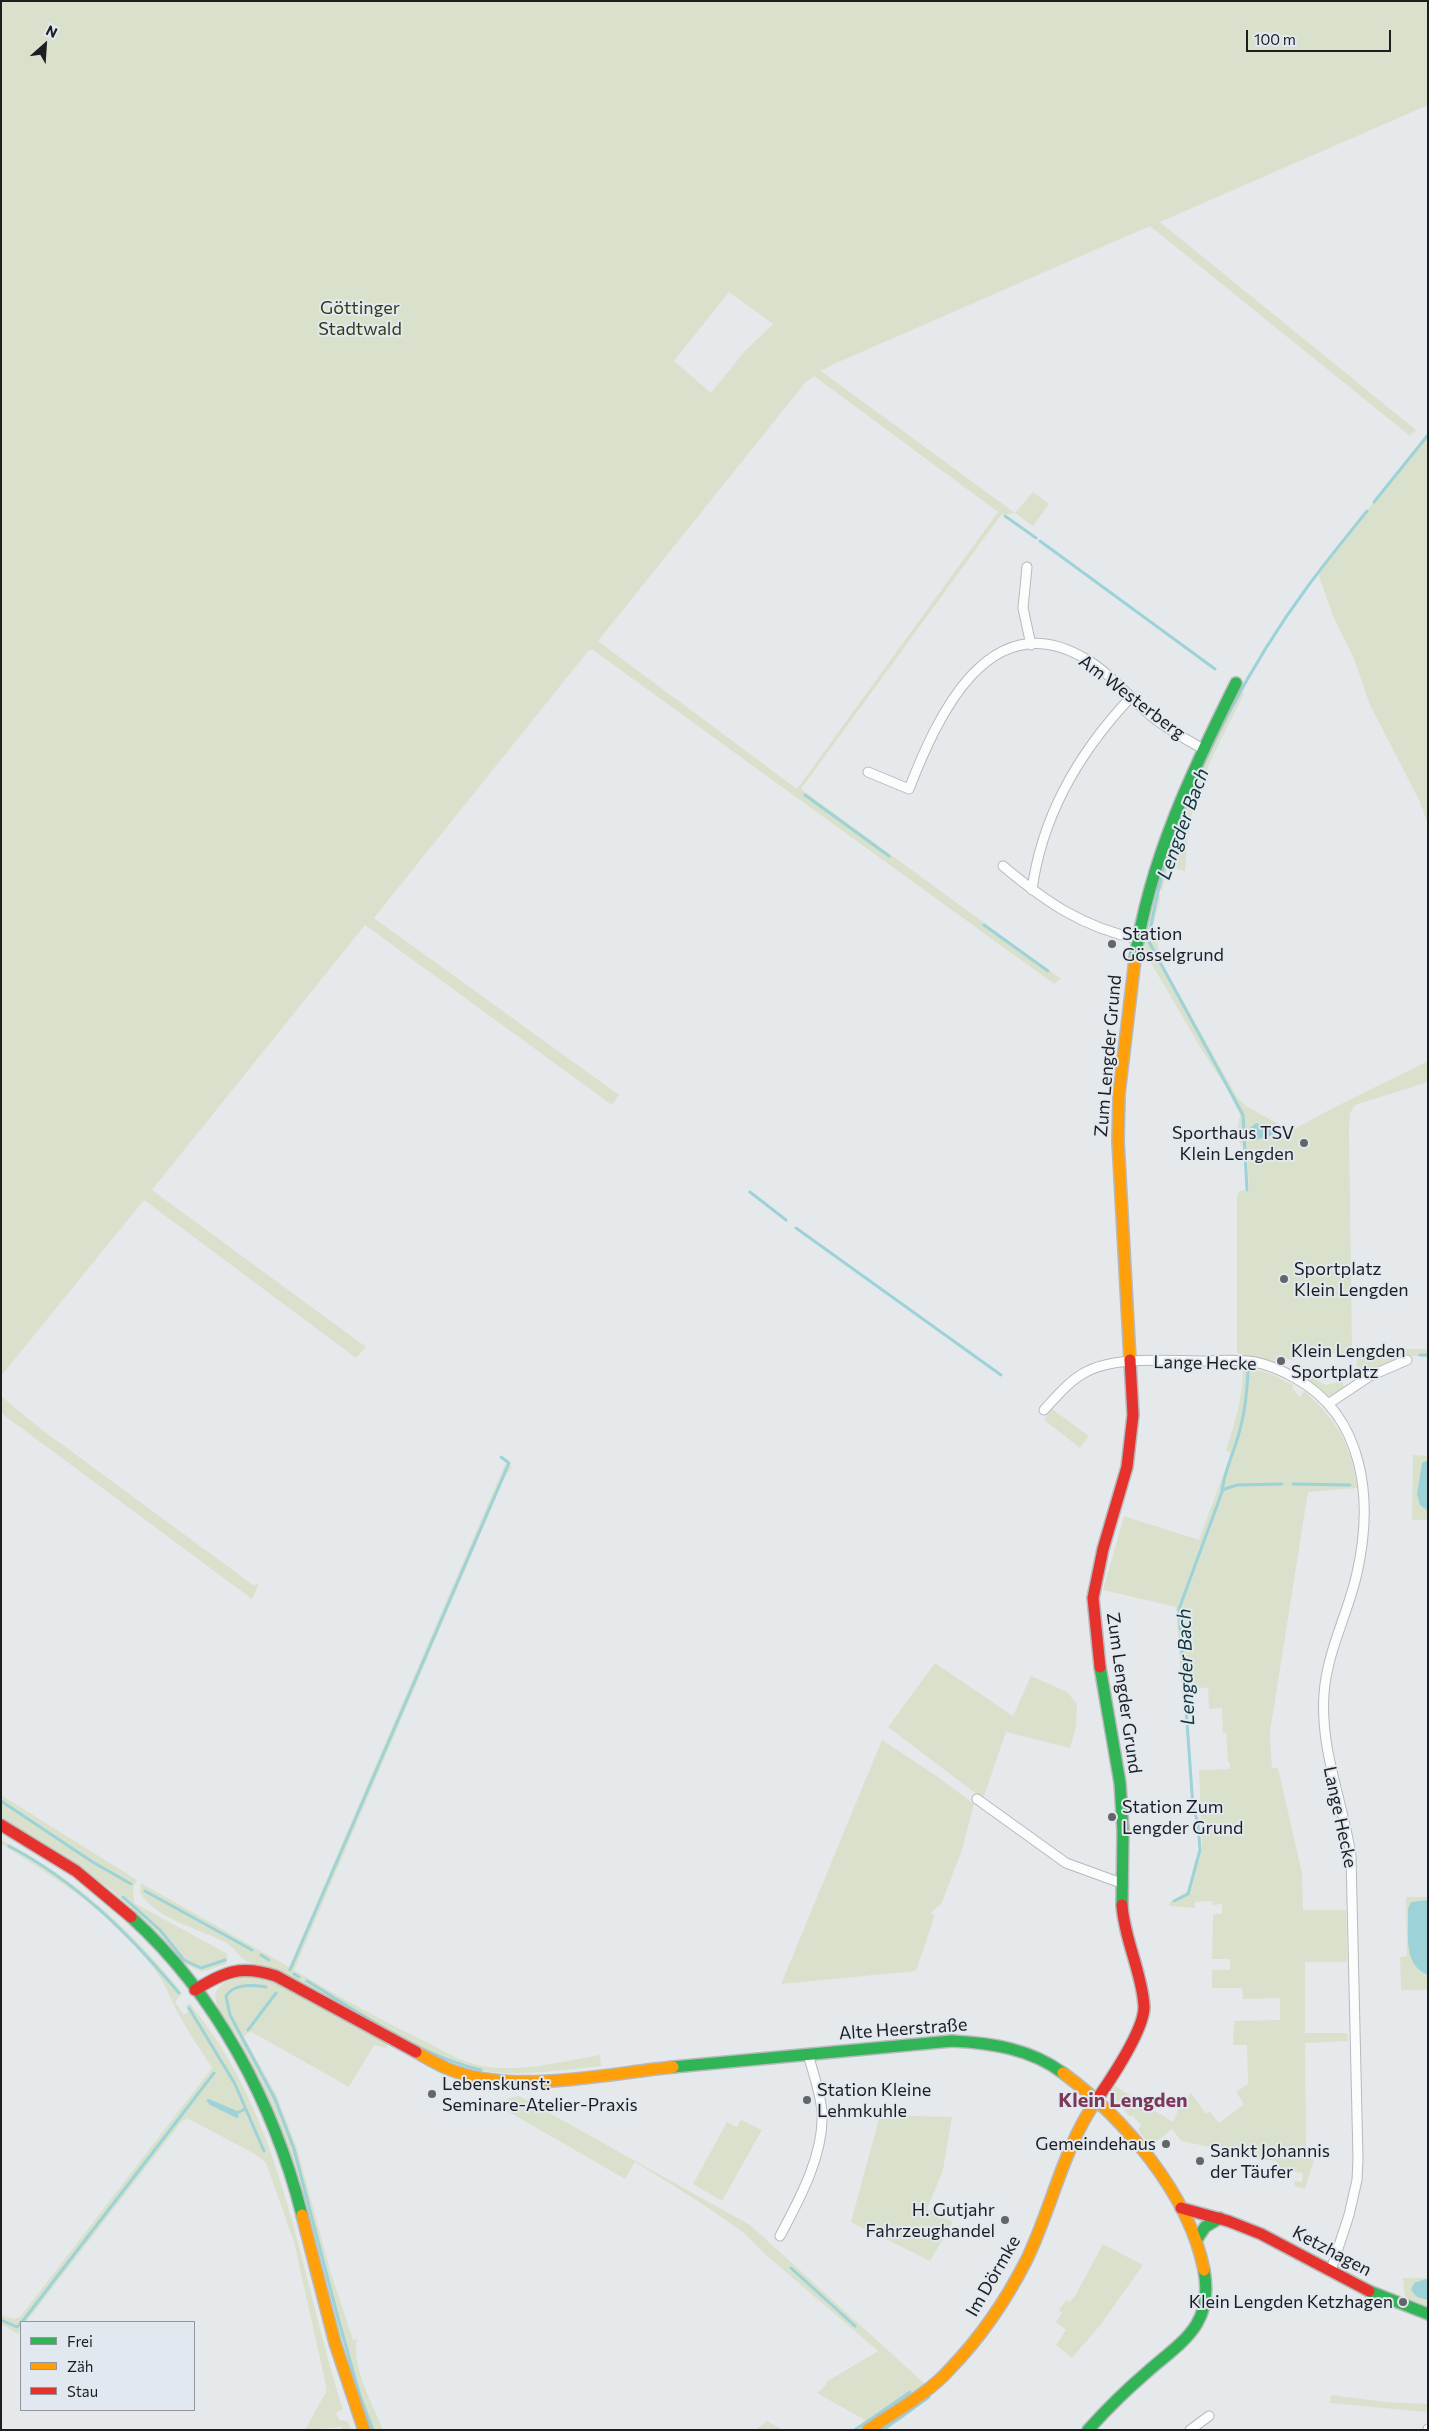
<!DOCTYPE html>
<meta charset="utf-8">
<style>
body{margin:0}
#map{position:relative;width:1429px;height:2431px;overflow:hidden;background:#e6e9ec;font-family:Commissioner,sans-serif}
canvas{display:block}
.frame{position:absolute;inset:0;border:2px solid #1c1e21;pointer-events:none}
.legend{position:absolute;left:20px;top:2321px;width:175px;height:90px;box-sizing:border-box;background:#e2e8f0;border:1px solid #93979d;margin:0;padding:6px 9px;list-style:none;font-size:15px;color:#1c1e21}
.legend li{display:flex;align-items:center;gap:10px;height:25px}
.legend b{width:25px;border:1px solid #93979d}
.north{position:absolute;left:20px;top:20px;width:50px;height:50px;-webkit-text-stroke:4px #e2e8f0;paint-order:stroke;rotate:26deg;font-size:14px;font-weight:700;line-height:20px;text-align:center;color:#1c1e21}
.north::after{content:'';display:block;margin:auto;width:18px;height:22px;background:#1c1e21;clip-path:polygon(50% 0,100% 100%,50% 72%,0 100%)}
.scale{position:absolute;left:1246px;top:30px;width:145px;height:22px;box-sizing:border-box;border:2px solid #1c1e21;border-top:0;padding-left:6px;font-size:15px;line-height:18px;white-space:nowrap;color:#1c1e21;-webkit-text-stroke:4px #e2e8f0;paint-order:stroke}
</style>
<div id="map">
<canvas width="1429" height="2431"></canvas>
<div class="frame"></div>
<ul class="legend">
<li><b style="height:6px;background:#30b455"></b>Frei</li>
<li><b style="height:6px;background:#ff9f0a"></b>Zäh</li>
<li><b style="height:6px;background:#e5322d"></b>Stau</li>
</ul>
<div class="north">N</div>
<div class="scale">100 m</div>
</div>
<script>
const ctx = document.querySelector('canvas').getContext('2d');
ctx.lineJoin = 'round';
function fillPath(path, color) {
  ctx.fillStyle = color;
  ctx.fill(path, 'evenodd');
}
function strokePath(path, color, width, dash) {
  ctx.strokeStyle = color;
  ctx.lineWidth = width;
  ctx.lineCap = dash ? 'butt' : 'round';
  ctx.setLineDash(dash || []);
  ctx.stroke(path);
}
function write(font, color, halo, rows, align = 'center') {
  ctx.font = font + ' Commissioner,sans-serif';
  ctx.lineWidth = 4;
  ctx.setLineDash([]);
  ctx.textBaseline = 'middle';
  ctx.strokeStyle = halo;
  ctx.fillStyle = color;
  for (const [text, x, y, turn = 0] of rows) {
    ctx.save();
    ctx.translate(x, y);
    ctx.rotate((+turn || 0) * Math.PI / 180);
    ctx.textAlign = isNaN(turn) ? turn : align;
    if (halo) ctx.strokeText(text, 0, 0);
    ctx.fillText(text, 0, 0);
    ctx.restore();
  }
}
fillPath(new Path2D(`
 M1,1H1428V105L1160,222L1416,430L1410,436L1150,226L834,364L821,371L1015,513L1033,492L1049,504L1033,526L1015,513L1001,515L801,789L1061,979L1054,984L593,650H589L374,918L619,1095L612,1105L365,925L152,1190L366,1347L356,1358L144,1200L1,1376ZM729,292L773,324L744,352L711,393L674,361ZM814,376L998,512L797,789L598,641L805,383Z
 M1428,432V825L1420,802L1370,705L1354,659L1333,616L1318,573Z
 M1239,686L1244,694C1226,730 1205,767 1194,806C1188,827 1187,849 1185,871L1168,867L1162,890L1154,889L1177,820Z
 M1153,894L1161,895L1151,934L1157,936L1159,958L1237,1097L1246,1106L1291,1131L1333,1108L1428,1061V1082L1355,1105L1350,1113L1349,1127L1352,1349H1428V1357L1403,1355L1356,1381L1357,1354L1292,1352V1360L1280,1357L1279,1361L1273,1363L1237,1353V1196L1239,1191L1249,1190L1247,1150L1241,1145L1236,1134L1240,1115L1225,1085L1203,1052L1150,961L1142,962L1145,945L1142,944Z
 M1243,1367L1269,1373L1293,1385L1292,1388L1300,1397L1304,1391C1336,1419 1352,1445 1357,1488L1308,1492L1270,1732L1272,1768H1278L1302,1873L1303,1910H1346L1347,1962H1305V2033H1347L1348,2041L1305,2043L1306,2157L1314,2160L1305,2189L1295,2186L1294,2181L1302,2182L1303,2173L1282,2170L1276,2161L1250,2158L1244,2154L1181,2141L1172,2129L1150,2147L1138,2129L1141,2125L1132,2115L1130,2117L1111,2094L1115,2086L1173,2122L1179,2108L1191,2093L1206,2114L1210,2111L1219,2123L1244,2104L1236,2092L1248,2084L1247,2045H1233L1234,2021L1280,2020V1998L1243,1999L1242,1988H1212V1970H1230V1959H1212L1213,1914H1222V1904L1213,1905L1212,1901L1195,1902V1908L1169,1906L1170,1902L1188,1891L1195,1860H1199L1202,1848L1199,1770L1230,1769V1762H1228L1226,1733H1223L1222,1708L1209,1709L1208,1688L1189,1687V1710H1183L1176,1607L1103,1590L1124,1516L1199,1540L1231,1453L1226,1450C1235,1422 1243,1397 1243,1367Z
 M1305,1373L1325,1385L1342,1381L1344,1387L1333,1396H1326L1301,1376Z
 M1,1396L41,1429L253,1585L259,1584L252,1599L1,1413Z
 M1052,1409L1089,1436L1080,1448L1044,1420Z
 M1413,1455L1428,1456V1520H1412Z
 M506,1462L512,1467L505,1477L294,1970C336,1995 379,2019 424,2041C442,2050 463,2063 483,2066C518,2073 565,2061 600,2055L601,2066C540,2072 496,2082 437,2058L285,1974C273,1968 261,1966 249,1962C240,1959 234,1947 225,1942C202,1930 151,1917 140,1892L141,1883L289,1967Z
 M935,1663L1013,1716L1031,1676L1067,1692L1077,1704L1076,1727L1070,1748L1006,1732L983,1799L888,1727Z
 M882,1740L938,1777L974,1804L961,1853L941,1904L931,1913L935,1915L916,1971L781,1984Z
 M1,1795L137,1880L133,1888L134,1903L226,1953L228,1959L226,1964L202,1972L185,1964L146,1921L111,1890L74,1863L1,1818Z
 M1,1840C74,1877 132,1930 182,1993L175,2002L184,2015L188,2012L186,2005L190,2004C285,2119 299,2272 343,2409L336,2413L339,2420L348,2421L351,2430H342L341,2427L305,2430L327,2390L294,2242L266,2163L255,2154L187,2118L181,2122L26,2322H21V2329L18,2334L1,2324V2315L14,2319L20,2317L212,2068C201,2050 188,2032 178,2013C171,2001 167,1987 159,1976C120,1918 59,1880 1,1844Z
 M1406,1897H1428V1990H1401L1400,1957L1407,1956Z
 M253,1976L271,1980L388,2043L386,2048L374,2045L349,2087L250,2031L244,2037L276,2094L297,2148L330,2270L353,2340L357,2339C351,2366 373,2405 383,2430H369L348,2372L275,2115L240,2041L217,2006L215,1994C222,1979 238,1976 253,1976Z
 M519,2096L750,2225L925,2384L859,2430H852L865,2420L817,2393L826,2385V2382L878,2351L766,2255L744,2233L701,2203L635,2162L625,2179L502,2108L508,2098Z
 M880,2115L952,2117L943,2170L927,2209L953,2222L930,2261L851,2222Z
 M741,2120L762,2130L722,2201L693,2184L727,2122L737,2127Z
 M1103,2244L1143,2265L1101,2324L1072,2358L1056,2345L1066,2330L1056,2322L1062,2313L1059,2310L1066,2300L1069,2302L1075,2296Z
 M1403,2278H1428V2307L1405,2299Z
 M927,2395L930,2398L898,2422L894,2417Z
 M1331,2395L1386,2402L1428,2404L1426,2412L1330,2403Z
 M767,2421L783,2430H755Z`), '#d9e1cc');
fillPath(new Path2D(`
 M1256,1123L1281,1133L1255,1140L1251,1139L1250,1128Z
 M1426,1461H1428V1511L1420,1505L1417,1494L1422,1463Z
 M1428,1900V1975C1402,1965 1409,1933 1408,1909L1411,1902Z
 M209,2099L237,2111L239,2117L237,2118L210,2105L206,2100Z
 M1426,2279L1428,2280V2300L1417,2297L1411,2290L1414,2283Z`), '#9dd2d8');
strokePath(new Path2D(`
 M1374,502L1428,435
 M1005,516L1036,538
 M1040,541L1215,669
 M805,795L889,856
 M984,925L1048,971
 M1247,1190L1243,1115L1148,940C1154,911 1159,882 1168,854C1198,763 1251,663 1308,586C1327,560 1347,536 1367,511
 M750,1192L786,1220
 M796,1228L1001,1375
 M1420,1355H1428
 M1293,1484L1350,1485
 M1222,1490L1237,1485L1282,1484
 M1,1801L91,1861L131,1884
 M9,1846C77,1882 129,1934 179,1993
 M145,1891L252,1950
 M123,1897L160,1930L184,1960L201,1968L225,1960
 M1174,1901L1188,1894L1200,1850L1198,1823L1193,1807L1179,1609L1222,1492C1224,1471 1234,1453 1239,1433C1245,1413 1247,1392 1248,1372
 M261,1955L269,1960
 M290,1970L509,1463L501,1457
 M294,1974L299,1977
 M307,1981C362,2014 418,2055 481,2070
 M266,1987C253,1985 234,1983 226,1996L230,2015L275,2099L294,2149L338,2318L360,2396L373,2430
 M189,2008L235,2084L264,2151
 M248,2030L276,1993
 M235,2114L245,2109
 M791,2268L855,2326
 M1,2320L17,2327L21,2323
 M22,2322L214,2073
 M855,2430L910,2392
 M883,2430L929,2397`), '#9dd2d8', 3);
const street = new Path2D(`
 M1027,567L1023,608L1031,645
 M868,772L909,789C937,717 989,601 1086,659C1110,673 1128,696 1149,714C1165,728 1184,738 1203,749
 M1003,866C1046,902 1082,927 1138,939
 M1032,890C1042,815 1080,751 1131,697
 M1328,1404L1370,1376L1407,1360
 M1044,1410C1056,1397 1068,1382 1084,1373C1115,1355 1169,1361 1204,1361C1221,1360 1239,1359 1255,1362C1269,1365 1283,1371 1295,1378C1366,1417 1373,1502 1357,1573C1348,1614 1327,1651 1324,1694C1320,1751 1343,1801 1351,1856L1358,2159L1357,2180L1349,2215L1331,2270
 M977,1799L1066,1863L1121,1883
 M780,2236C799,2200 824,2155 822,2113C821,2094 813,2073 808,2054
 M1190,2430L1209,2416
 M1428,2430V2429`);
const fast = new Path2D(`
 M1135,959C1149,861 1192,771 1236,683
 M1100,1667L1120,1783L1123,1831L1122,1905
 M131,1917C217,1995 274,2104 302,2215
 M673,2067L952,2041C992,2043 1031,2049 1063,2073
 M1197,2239L1205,2227L1220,2218
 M1369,2291L1428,2314
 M1088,2430C1106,2410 1125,2391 1146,2373C1182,2341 1214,2326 1204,2270`);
const slow = new Path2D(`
 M1130,1360L1118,1141L1119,1094L1135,959
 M416,2052C425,2057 435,2063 446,2068C511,2096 604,2074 673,2067
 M1063,2073C1124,2118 1189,2194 1204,2270
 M302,2215L335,2343L364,2430
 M868,2430C895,2411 928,2394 950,2369C980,2338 1006,2300 1026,2261C1052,2208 1063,2147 1098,2098`);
const jam = new Path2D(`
 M1100,1667L1093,1598L1103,1549L1127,1467L1133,1415L1130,1360
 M1,1825L76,1871L131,1917
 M195,1990C225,1971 241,1965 276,1976L416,2052
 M1098,2098C1111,2079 1145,2029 1144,2006C1142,1972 1124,1939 1122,1905
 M1181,2208L1228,2221L1261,2234L1369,2291`);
strokePath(street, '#b7b9bc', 11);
strokePath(fast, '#b7b9bc', 14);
strokePath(slow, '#b7b9bc', 14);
strokePath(jam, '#b7b9bc', 14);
strokePath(street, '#fbfcfc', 9);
strokePath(fast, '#30b455', 11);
strokePath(slow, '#ff9f0a', 11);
strokePath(jam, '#e5322d', 11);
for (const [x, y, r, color] of [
 [1112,944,5,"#636568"],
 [1304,1143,5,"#636568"],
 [1284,1279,5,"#636568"],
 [1281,1361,5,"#636568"],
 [1112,1817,5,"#636568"],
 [432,2094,5,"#636568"],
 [807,2100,5,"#636568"],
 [1166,2144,5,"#636568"],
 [1200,2161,5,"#636568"],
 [1005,2220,5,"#636568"],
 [1403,2302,5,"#636568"]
]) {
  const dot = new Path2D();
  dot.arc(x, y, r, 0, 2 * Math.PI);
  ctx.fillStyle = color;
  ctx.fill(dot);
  strokePath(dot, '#e2e8f0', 2);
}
write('18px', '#333b13', '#e2e8f0', [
 ["Göttinger",360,308],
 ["Stadtwald",360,329]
]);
write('18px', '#1c1e21', '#e2e8f0', [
 ["Am Westerberg",1132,697,37],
 ["Zum Lengder Grund",1108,1056,-85],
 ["Lange Hecke",1205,1363,1],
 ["Zum Lengder Grund",1124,1693,82],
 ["Lange Hecke",1340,1817,78],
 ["Alte Heerstraße",903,2029,-4],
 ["Ketzhagen",1332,2251,28],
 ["Im Dörmke",993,2276,-60]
]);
write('18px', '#1c1e21', '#e2e8f0', [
 ["Station",1122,934],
 ["Gösselgrund",1122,955],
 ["Sporthaus TSV",1294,1133,"right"],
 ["Klein Lengden",1294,1154,"right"],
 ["Sportplatz",1294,1269],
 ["Klein Lengden",1294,1290],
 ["Klein Lengden",1291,1351],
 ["Sportplatz",1291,1372],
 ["Station Zum",1122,1807],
 ["Lengder Grund",1122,1828],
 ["Lebenskunst:",442,2084],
 ["Seminare-Atelier-Praxis",442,2105],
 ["Station Kleine",817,2090],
 ["Lehmkuhle",817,2111],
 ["Gemeindehaus",1156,2144,"right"],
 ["Sankt Johannis",1210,2151],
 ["der Täufer",1210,2172],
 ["H. Gutjahr",995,2210,"right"],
 ["Fahrzeughandel",995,2231,"right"],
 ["Klein Lengden Ketzhagen",1393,2302,"right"]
], 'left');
write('italic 19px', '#113639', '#e2e8f0', [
 ["Lengder Bach",1183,824,-70],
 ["Lengder Bach",1186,1667,-92]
]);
write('bold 20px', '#7c3856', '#e2e8f0', [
 ["Klein Lengden",1123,2100]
]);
</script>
